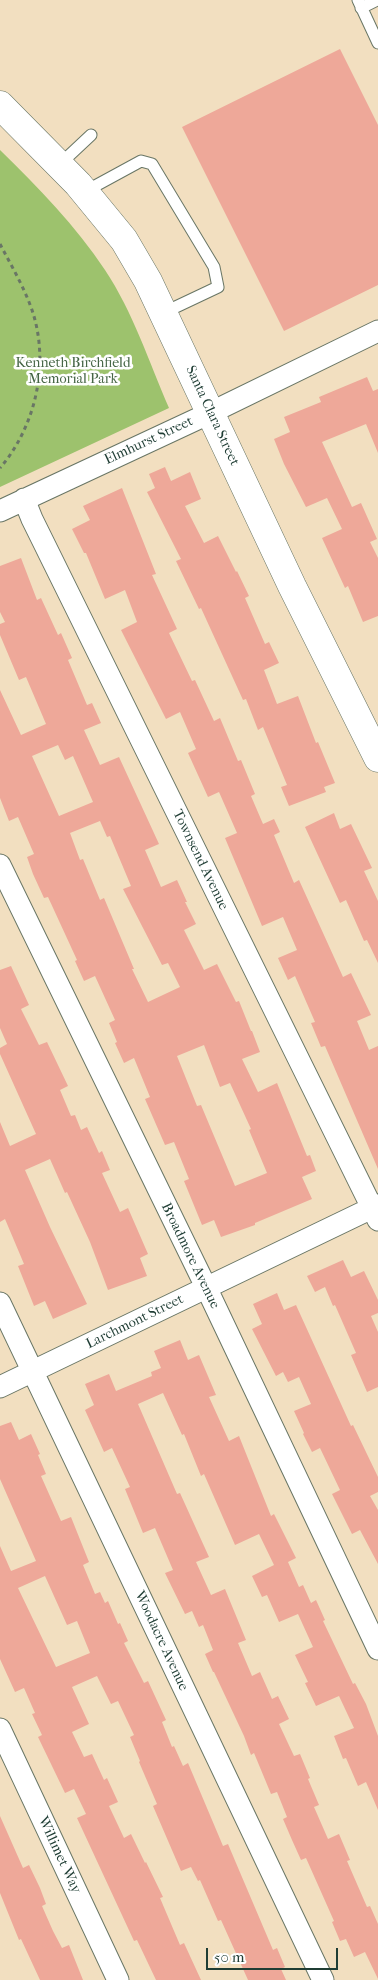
<!DOCTYPE html>
<style>
body{margin:0}
#map{position:relative;width:378px;height:1980px;overflow:hidden;background:#f2dfc0;font-family:"IM FELL French Canon",serif}
canvas{display:block}
.scale{position:absolute;left:206px;top:1948px;width:132px;height:22px;box-sizing:border-box;border:2px solid #1f3d34;border-top:0;padding-left:6px;font-size:15px;line-height:18px;white-space:nowrap;color:#1f3d34;-webkit-text-stroke:4px #fff;paint-order:stroke}
</style>
<div id="map">
<canvas width="378" height="1980"></canvas>
<div class="scale">50 m</div>
</div>
<script>
const ctx = document.querySelector('canvas').getContext('2d');
ctx.lineJoin = 'round';
function fillPath(path, color) {
  ctx.fillStyle = color;
  ctx.fill(path, 'evenodd');
}
function strokePath(path, color, width, dash) {
  ctx.strokeStyle = color;
  ctx.lineWidth = width;
  ctx.lineCap = dash ? 'butt' : 'round';
  ctx.setLineDash(dash || []);
  ctx.stroke(path);
}
function write(font, color, halo, rows, align = 'center') {
  ctx.font = font + ' "IM FELL French Canon",serif';
  ctx.lineWidth = 5;
  ctx.setLineDash([]);
  ctx.textBaseline = 'middle';
  ctx.strokeStyle = halo;
  ctx.fillStyle = color;
  for (const [text, x, y, turn = 0] of rows) {
    ctx.save();
    ctx.translate(x, y);
    ctx.rotate((+turn || 0) * Math.PI / 180);
    ctx.textAlign = isNaN(turn) ? turn : align;
    if (halo) ctx.strokeText(text, 0, 0);
    ctx.fillText(text, 0, 0);
    ctx.restore();
  }
}
fillPath(new Path2D(`
 M0,150C38,187 76,226 105,270C133,312 149,362 169,408L0,487Z`), '#9dc26d');
fillPath(new Path2D(`
 M340,49L378,125V285L284,331L182,127Z
 M367,377L373,391L378,389V453L366,424L322,442L352,507L361,503L377,539L370,542L378,558V616L363,622L348,586L345,588L322,538L342,529L327,498L306,507L284,464L274,439L290,432L284,417L321,402L319,397Z
 M165,467L171,481L190,472L201,499L185,506L204,543L218,536L236,572L237,571L249,596L245,598L265,644L269,642L279,663L264,670L277,704L298,696L316,743L318,742L335,783L324,787L326,792L289,806L281,787L287,785L263,727L258,730L246,699L243,700L201,608L199,609L176,561L181,559L147,492L155,488L149,474Z
 M122,488L156,574L152,575L177,629L169,633L192,681L195,680L214,721L220,718L238,761L241,760L255,794L251,796L263,824L274,819L280,832L274,835L294,883L299,880L343,977L351,973L371,1015L357,1021L369,1050L378,1046V1169L325,1046L321,1047L311,1023L315,1022L295,976L288,980L278,958L297,950L283,917L262,926L225,838L237,833L219,792L208,797L188,753L196,749L180,712L166,719L121,630L137,622L125,590L105,599L86,553H84L72,529L90,520L83,506Z
 M21,558L37,600L41,598L58,635L61,633L72,658L68,660L87,705L92,703L101,723L84,730L100,765L119,757L159,844L145,850L161,887L177,880L187,902H185L196,924L184,930L204,970L217,964L236,1002L239,1001L251,1031H252L260,1052L242,1059L258,1092L277,1083L307,1156L310,1155L316,1171L302,1177L312,1199L255,1223V1225L221,1237L214,1220L202,1225L184,1181L189,1179L174,1142L165,1145L145,1099L150,1097L134,1058L124,1063L115,1043L117,1042L109,1023L115,1020L95,976L84,981L75,961L77,960L48,897L44,898L33,874L27,857L34,854L18,817L9,821L0,798V690L21,735L46,724L26,677L19,680L0,635V624L5,622L0,612V566ZM58,745L65,760L73,756L93,802L59,816L32,756ZM100,821L107,837L110,836L131,886L123,889L162,965L168,963L180,987L148,1002L132,969H134L104,898L100,900L83,859L80,860L70,833ZM204,1045L220,1087L230,1083L251,1129L249,1130L267,1173L235,1186L201,1105L197,1106L177,1056Z
 M334,813L340,829L351,824L372,868L364,871L378,901V963L367,940L364,941L346,900L340,903L305,827Z
 M11,966L29,1005L21,1009L39,1045L47,1042L68,1086L60,1090L71,1116L75,1115L81,1130L87,1127L99,1153L102,1151L110,1170L102,1173L120,1212L128,1208L148,1254L140,1258L147,1276L108,1290L90,1242L67,1192L65,1193L50,1159L25,1170L50,1227L87,1304L53,1319L45,1301L34,1306L18,1266L24,1264L5,1219L0,1222V1122L10,1146L36,1134L0,1054V1048L7,1044L0,1028V970Z
 M343,1260L351,1277L364,1271L378,1300V1313L371,1316L378,1332V1387L367,1392L351,1355L356,1353L335,1305L333,1306L325,1287L315,1292L307,1276Z
 M277,1293L284,1310L296,1305L351,1426L353,1425L378,1477V1492L370,1496L378,1510V1564L360,1530L352,1534L332,1494L340,1490L320,1448L312,1452L303,1434L304,1433L294,1411L311,1404L299,1377L288,1382L283,1372L276,1376L252,1329L262,1324L253,1304Z
 M180,1340L188,1360L199,1355L216,1395L209,1397L229,1441L239,1436L271,1516L274,1514L296,1558L288,1562L299,1587L303,1585L311,1603L316,1600L325,1620L323,1621L353,1684L355,1683L366,1704L378,1736V1810L366,1782L358,1786L346,1758L343,1759L334,1736L354,1728L339,1696L316,1706L305,1683L308,1682L295,1655L313,1647L298,1614L279,1622L267,1595L262,1597L252,1576L274,1565L259,1534L235,1545L204,1474L201,1476L184,1434L182,1435L163,1393L138,1404L177,1494L180,1493L209,1557L196,1562L211,1595L225,1589L246,1640L238,1643L252,1676L260,1672L272,1699L278,1696L289,1719L279,1724L294,1756L300,1754L310,1778L308,1779L319,1805L314,1807L328,1839L339,1834L350,1860L347,1861L367,1907L370,1906L378,1924V1979L365,1952L354,1957L346,1939L340,1941L332,1922L334,1921L306,1858L301,1860L292,1840L283,1819L287,1817L277,1792L271,1794L254,1753L251,1755L244,1736L214,1672H213L205,1654L213,1650L203,1625L199,1627L192,1611L185,1614L165,1573L173,1570L155,1528L143,1533L125,1489L130,1487L112,1448L104,1452L85,1410L94,1405L85,1384L109,1374L116,1391L152,1376L151,1372L161,1368L154,1351Z
 M11,1422L19,1440L31,1434L40,1454L38,1455L46,1474L41,1476L61,1521L71,1517L89,1562L83,1565L95,1594L100,1592L105,1603L108,1601L118,1624L120,1623L128,1641L124,1643L144,1683L148,1681L166,1720L162,1722L172,1747L174,1746L183,1766L188,1763L223,1846L228,1844L236,1863L273,1950L277,1948L285,1967L281,1969L286,1980H248L221,1920L218,1921L200,1880L198,1881L191,1867L181,1871L153,1806L157,1804L139,1762L140,1761L130,1737L134,1735L118,1701L111,1704L97,1676L72,1687L89,1724L72,1732L84,1757L92,1754L104,1780L107,1778L118,1802L109,1806L124,1838L131,1834L145,1863L146,1862L163,1897L160,1898L180,1945L184,1943L201,1980H156L137,1940L134,1941L77,1818L86,1814L74,1789L65,1793L38,1737L42,1735L32,1714L35,1713L24,1688L15,1692L0,1659V1546L11,1571L36,1561L0,1479V1426ZM45,1576L67,1625L77,1621L90,1653L56,1667L18,1588Z
 M0,1816L23,1868L29,1865L40,1888L46,1904L42,1906L53,1931L62,1948L69,1945L83,1980H40L21,1939L19,1940L0,1893Z`), '#eea899');
const service = new Path2D(`
 M358,0L378,43
 M361,8L377,0
 M59,165L91,135
 M84,192L141,161L152,164L214,267L218,287L163,313`);
const minor = new Path2D(`
 M24,499L32,519L378,1220
 M0,511L210,413L378,331
 M0,865L206,1287L378,1649
 M0,1303L323,1980
 M0,1387L378,1205
 M0,1729L118,1980`);
const secondary = new Path2D(`
 M0,105L78,184L124,240L148,281L292,586L378,758`);
strokePath(service, '#697665', 13);
strokePath(minor, '#697665', 23);
strokePath(secondary, '#697665', 29);
strokePath(new Path2D(`
 M0,244C11,265 24,287 32,310C50,363 36,426 0,468`), '#697665', 3, [4, 4]);
strokePath(service, '#fff', 11);
strokePath(minor, '#fff', 21);
strokePath(secondary, '#fff', 28);
write('14px', '#456545', '#fff', [
 ["Kenneth Birchfield",73,364],
 ["Memorial Park",73,380]
]);
write('14px', '#1f3d34', '#fff', [
 ["Santa Clara Street",212,416,65],
 ["Elmhurst Street",149,441,-25],
 ["Townsend Avenue",200,860,64],
 ["Broadmore Avenue",190,1256,64],
 ["Larchmont Street",135,1322,-26],
 ["Woodacre Avenue",161,1641,65],
 ["Willimet Way",59,1855,65]
]);
</script>
